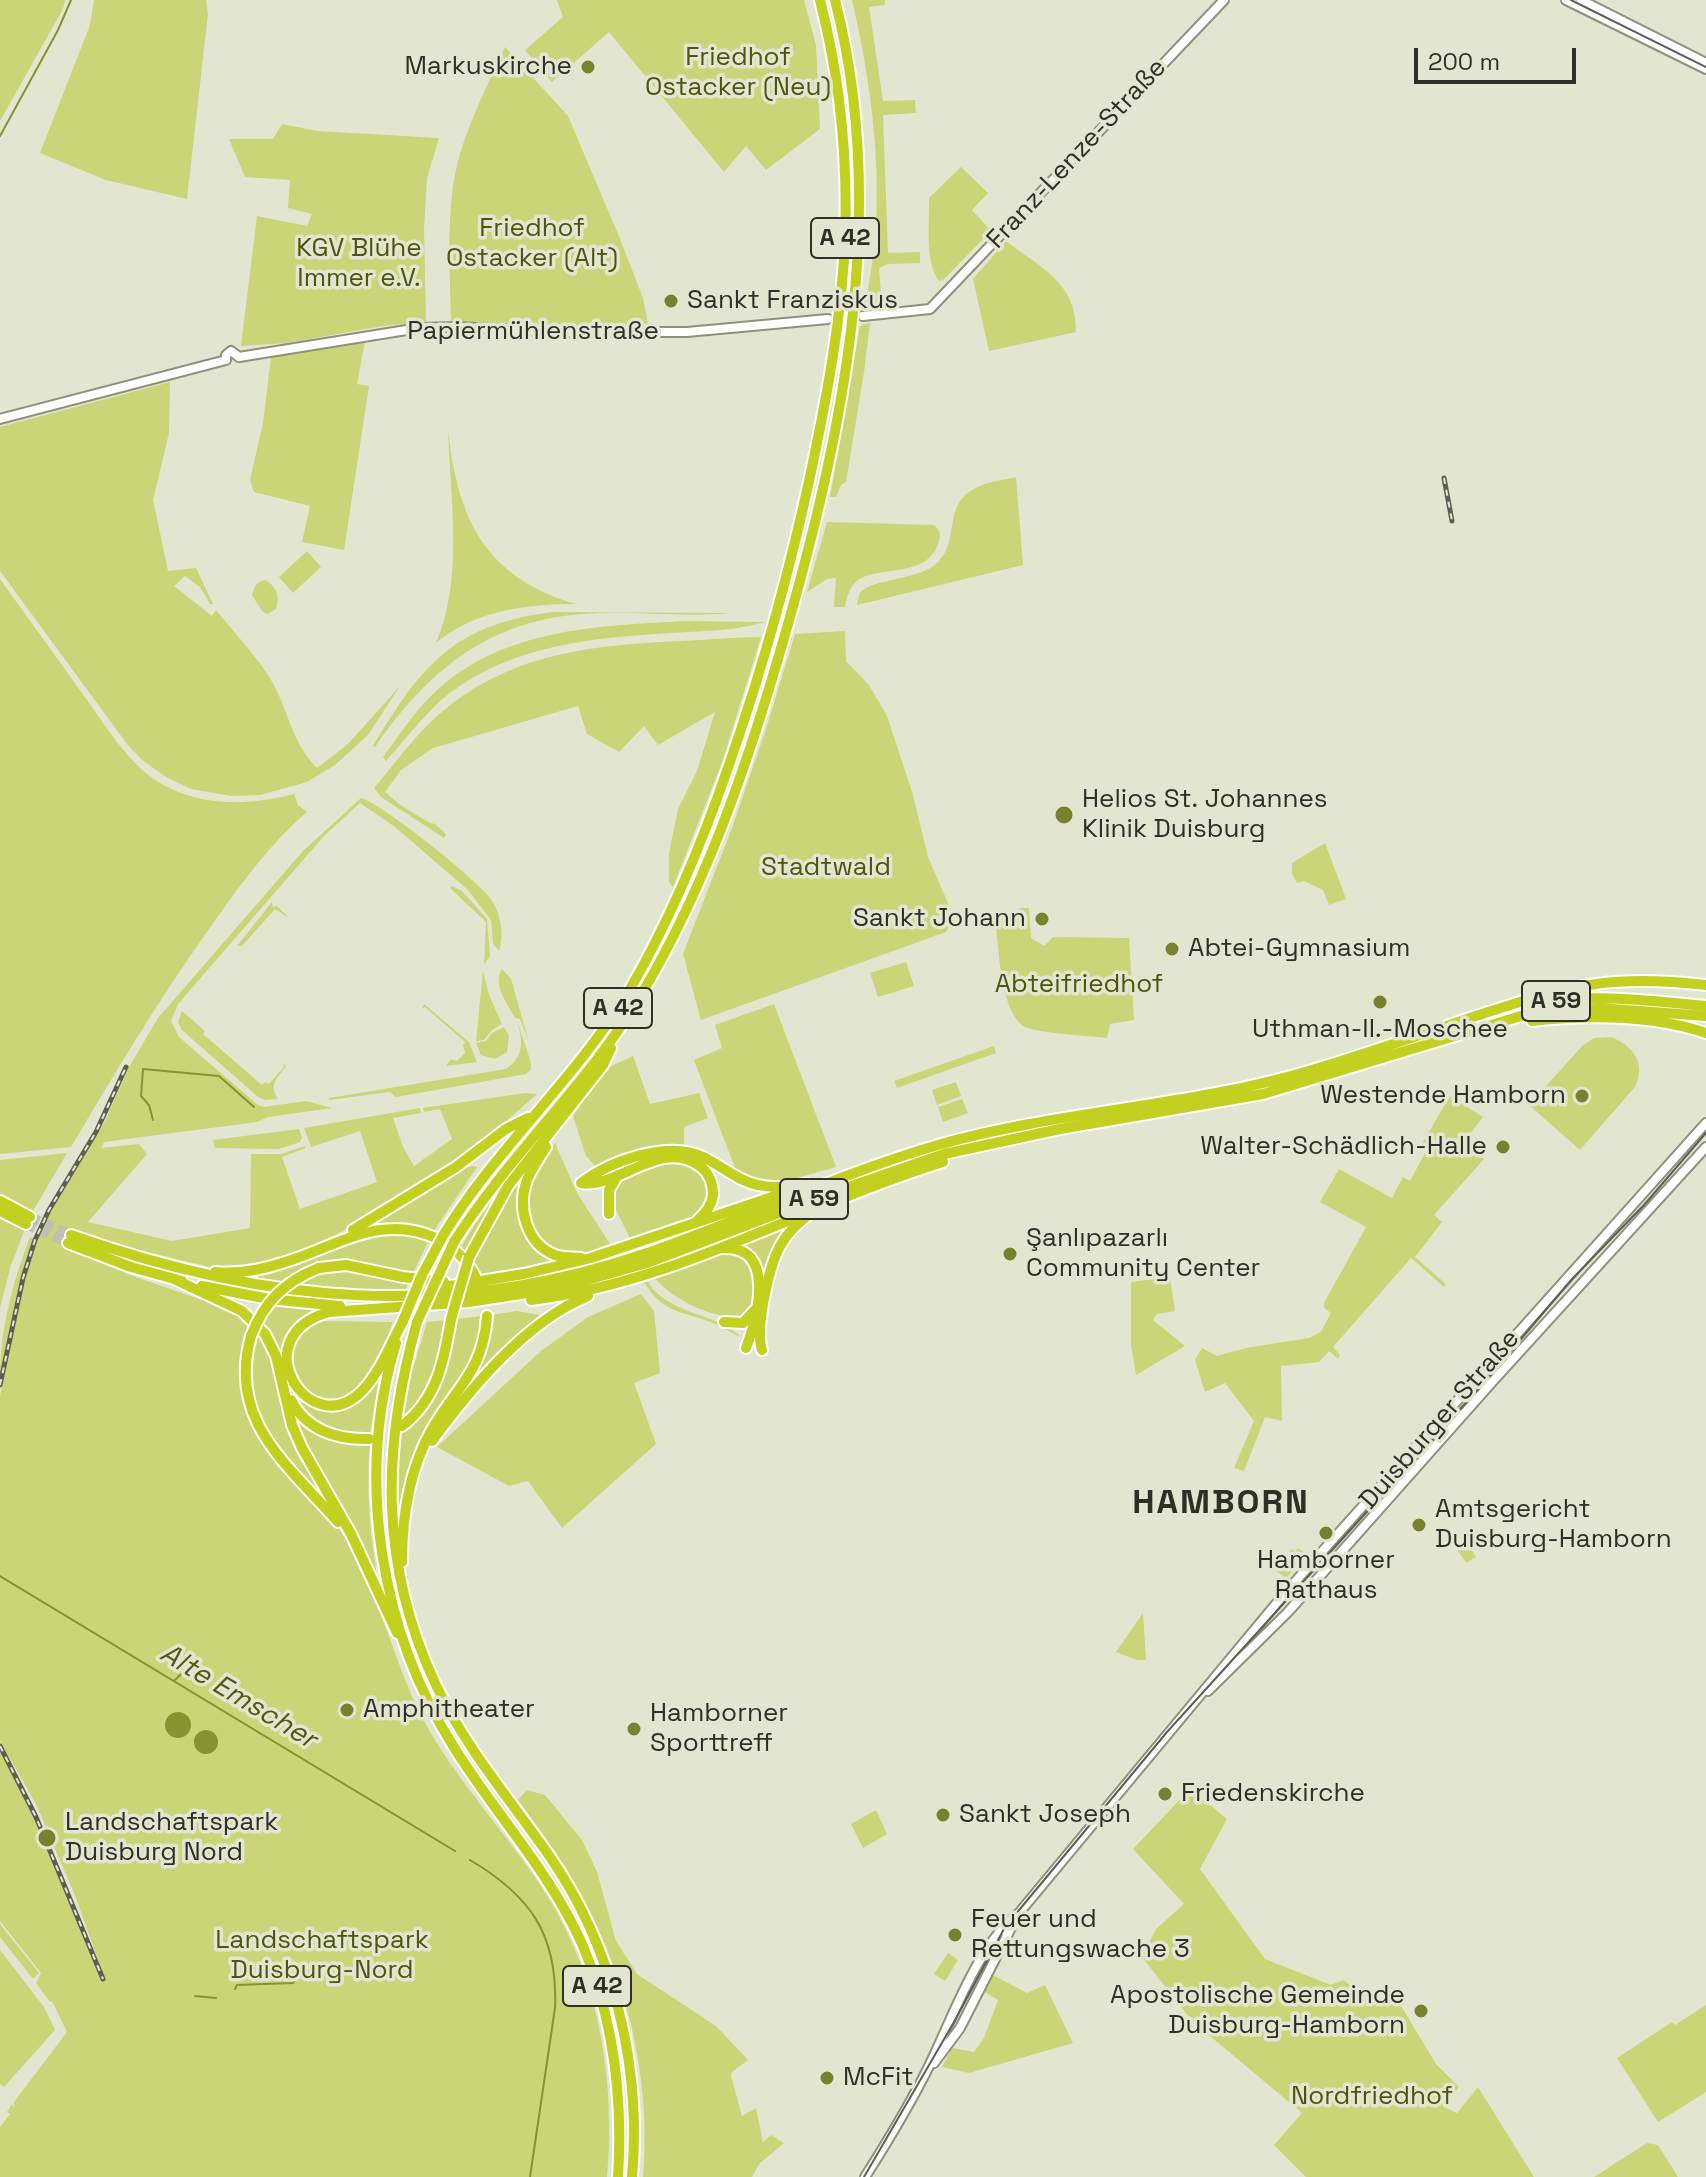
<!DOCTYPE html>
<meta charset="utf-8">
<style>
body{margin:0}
#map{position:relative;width:1706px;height:2177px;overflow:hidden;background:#e2e6d0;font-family:"Space Grotesk",sans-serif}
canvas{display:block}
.scale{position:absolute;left:1414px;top:48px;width:162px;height:36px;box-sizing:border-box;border:4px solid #2e2f27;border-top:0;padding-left:10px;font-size:24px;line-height:28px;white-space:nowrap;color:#2e2f27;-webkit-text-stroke:6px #e2e6d0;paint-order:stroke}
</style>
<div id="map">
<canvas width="1706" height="2177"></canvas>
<div class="scale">200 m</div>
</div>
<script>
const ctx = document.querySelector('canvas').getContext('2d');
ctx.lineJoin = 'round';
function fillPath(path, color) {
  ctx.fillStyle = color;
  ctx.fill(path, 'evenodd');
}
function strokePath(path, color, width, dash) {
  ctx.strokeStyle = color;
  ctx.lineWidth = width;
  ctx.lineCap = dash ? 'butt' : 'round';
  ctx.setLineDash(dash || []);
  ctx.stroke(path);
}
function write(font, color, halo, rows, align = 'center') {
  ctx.font = font + ' "Space Grotesk",sans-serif';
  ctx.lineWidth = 7;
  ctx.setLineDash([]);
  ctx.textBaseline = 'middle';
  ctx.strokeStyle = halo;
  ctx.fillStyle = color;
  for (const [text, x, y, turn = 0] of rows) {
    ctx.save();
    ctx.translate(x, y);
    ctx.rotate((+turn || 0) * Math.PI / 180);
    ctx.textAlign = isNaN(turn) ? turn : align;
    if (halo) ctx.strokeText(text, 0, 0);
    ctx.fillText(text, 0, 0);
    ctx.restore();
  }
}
fillPath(new Path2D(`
 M0,0H65L63,9L0,121Z
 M94,0H206L208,14L187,199L106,180L40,153L90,25Z
 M557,0H804L816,45L820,129L766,170L746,146L724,172L609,32L552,82L525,50L563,17Z
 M852,0H885V5L869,7L883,101L915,100L916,113L883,115L888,253L920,252V263L888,264L879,268L882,307L864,308C888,206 875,100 852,0Z
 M505,47L568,116L618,234L643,298L648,324L530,326L451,321C450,276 447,231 453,186C460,138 485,91 505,47Z
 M282,124L317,131L439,138L427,178L424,229L426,322L383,326L287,343L241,346L257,216L307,226L312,214L288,208L290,180L245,177L229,139H273Z
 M961,167L988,193L972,210L991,231L943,280L939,281C924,261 930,222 929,198Z
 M1006,241C1041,268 1077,283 1076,332L989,351L973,279Z
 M870,323L864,372L846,482L841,485L836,497H830L860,326Z
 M365,341L357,384L369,386L344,550L302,542L310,506L254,492L250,480L263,423L271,357Z
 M170,382L169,433L153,500L168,571L196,568L213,604H210L200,587L185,576L174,586L212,616L216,610C235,634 259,658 274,685C289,714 293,744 317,768L348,744L400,686L368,735L335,765L307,782L260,795L231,796L191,789L166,777L142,760L127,744L0,571V427Z
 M448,429C457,518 485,578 576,604C527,604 475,610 436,643C464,578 450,498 448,429Z
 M1016,477L1023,565L857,605C858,601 858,597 860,593C870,579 918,580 936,564C963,540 939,503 980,486C991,481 1005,480 1016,477Z
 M827,522L934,525C940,530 941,534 939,541C929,579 880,565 858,580C850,586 846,598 845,607H834L836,578L827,579L807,592Z
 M307,551L321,567L293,593L279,577Z
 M0,579C27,617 55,655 82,693C99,716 114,741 134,762C176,806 238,809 294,794L298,805L307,812C265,848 234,894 202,939C155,1006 113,1076 71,1147L0,1154Z
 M266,580C277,588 280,596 276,609L267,614L262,611L252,595C255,586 256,581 266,580Z
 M551,612L731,613C682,618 632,610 583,614C487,621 428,671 375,747L373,746C422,665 452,626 551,612Z
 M684,621L765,622C731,632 692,631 656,634C579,639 500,649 439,702C420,720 403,742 386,761L383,757C399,736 413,713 432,695C499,629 595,626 684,621Z
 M845,631L846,661L869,685L887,716L913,795L928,857L954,917L946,932L701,1020L683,954L732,828L766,729L795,634Z
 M761,637L723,760L673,887L669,882V853L678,809L697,771L715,712L658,745L644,726L619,752L587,734L578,706L433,748L401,770L385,792L399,804L430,823L435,824L446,834L444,838L381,797L374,788C397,761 420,728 449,706C517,652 597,645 681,641C708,640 734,637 761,637Z
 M361,798C381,803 482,883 493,902C501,916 504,936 499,951L493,944L491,920L468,890L395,827L360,803L324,836L178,1004L171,1021L179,1037L258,1105L264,1107L306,1101L332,1108L268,1117L257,1122L104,1142L101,1148L139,1144L147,1154L88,1222L172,1241L250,1228L251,1154H281L305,1146L306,1148L282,1157L300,1209L377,1182L360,1131L311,1147L304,1128L420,1108L421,1113L393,1118L403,1147L414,1166L452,1139L440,1109L424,1112L423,1108L525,1093L537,1094L471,1152L403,1197L300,1255L251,1268H214L89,1238L66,1247L130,1275L228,1309L250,1324C209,1443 307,1467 353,1551C382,1604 395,1665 423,1719C457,1783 510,1836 548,1897C599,1979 616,2082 607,2177H0V2127L10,2114L7,2112L12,2104L14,2108V2102L67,2032L52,2001L50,2002L36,1983L41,1973L0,1921V1750L29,1807L102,1980L105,1979L76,1898L36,1804L0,1741V1396L22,1288L38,1238L49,1215L103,1125L129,1067L158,1018L303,851Z
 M1325,843L1346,899L1329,905L1323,890L1304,881L1297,883L1292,874V863Z
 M452,886L462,891L487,919L490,956L484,965L486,922L450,888Z
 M272,902L273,907L277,906L290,919L275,909L242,946H237Z
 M1021,908H1029L1031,938L1044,946L1053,937L1129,938L1134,1020L1110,1024L1107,1038C1090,1036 1037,1033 1025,1027C1000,1012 999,947 995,920Z
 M906,962L914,986L878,997L870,973Z
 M502,969L511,979L529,1042L520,1019L515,1018C507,1003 492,984 502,969Z
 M483,971L489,995L502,1024L492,1030L484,1040L476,1041Z
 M424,1004L469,1042L477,1062L446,1066L451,1059L457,1061L465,1053L463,1045L465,1042L425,1007L422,1009Z
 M774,1004L836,1167L779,1183L754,1179L735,1168L694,1060L722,1048L715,1025Z
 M182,1011L205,1031L203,1034L262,1085L265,1082L269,1084L284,1067L283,1063L286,1066C278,1078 268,1084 278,1099L265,1100L258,1097L182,1030L178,1022Z
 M517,1020L531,1063V1069L526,1074L396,1097L390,1092L329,1100V1098L506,1069C526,1055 522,1039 517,1020Z
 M504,1027L509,1036L507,1052L495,1059L481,1055L476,1043L486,1041L492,1033Z
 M1611,1037C1634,1046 1646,1064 1635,1087L1580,1150L1529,1105L1582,1046L1594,1038Z
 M994,1046L996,1053L897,1088L894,1081Z
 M633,1056L650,1104L699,1093L708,1118L684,1127V1148L597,1168L586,1156L573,1116L605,1069Z
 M956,1082L961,1096L937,1105L932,1090Z
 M1450,1096L1483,1117L1464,1142L1484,1159L1434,1215L1442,1222L1415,1257L1446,1284L1444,1287L1411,1258L1333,1347L1340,1355L1338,1359L1329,1351L1319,1362L1281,1366L1282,1421L1265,1417L1244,1471L1234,1468L1254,1421L1225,1383L1205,1392L1195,1360L1202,1348L1217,1356L1246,1348L1309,1338L1321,1332L1331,1313L1324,1308V1303L1366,1227L1320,1202L1339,1169L1392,1198L1403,1177L1410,1181L1426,1151L1420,1147Z
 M962,1099L968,1113L943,1122L938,1107Z
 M299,1129L302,1138L300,1142L279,1149L215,1148L213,1140Z
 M555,1143L577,1193L612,1247C595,1252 579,1256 562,1252C533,1246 523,1212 531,1186C536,1170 546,1156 555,1143Z
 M67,1153L33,1211L0,1195V1160Z
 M534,1159L524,1179L527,1234L566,1262L481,1276L474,1261C490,1224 510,1191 534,1159Z
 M671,1162C681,1163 693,1164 701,1171C717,1185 709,1211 693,1220C675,1231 651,1235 632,1242L614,1206L612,1186L645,1166Z
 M473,1166L477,1167L433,1232C409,1223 390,1222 365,1228L457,1170Z
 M514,1171L466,1255L460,1249L475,1224Z
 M0,1217L25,1229L11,1265L0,1308Z
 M794,1219L764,1283C762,1262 754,1251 735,1245Z
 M396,1231L430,1238L412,1275C362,1266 324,1245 279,1284L236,1275L360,1237Z
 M30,1237L33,1239L18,1288L0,1377C0,1329 13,1282 30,1237Z
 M717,1252L741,1253L757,1275L751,1308L746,1318C712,1318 678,1303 654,1278Z
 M346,1268L409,1281L405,1291L397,1293L291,1287L319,1272Z
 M1170,1277L1175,1311L1157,1314L1153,1320L1185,1346L1136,1375L1131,1345V1282Z
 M647,1281C669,1316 714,1311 741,1337C732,1334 723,1327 713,1323C683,1311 663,1314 644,1282Z
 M641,1294L654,1311L660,1373L634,1383L656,1444L562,1528L528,1481L509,1486L437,1447L541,1351L588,1317Z
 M272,1306L317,1311L305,1319L283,1369L274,1340L262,1322Z
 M517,1311L545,1316L447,1414C470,1384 492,1354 491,1315Z
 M482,1316C480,1363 459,1375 439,1412C422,1445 417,1486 399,1518L398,1468L402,1431C441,1407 449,1361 457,1319Z
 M447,1320C438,1366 437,1385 403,1420L411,1375L427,1322Z
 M322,1321L393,1322C384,1344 375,1371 358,1388C313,1432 257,1344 322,1321Z
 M258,1331L271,1355L298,1451L323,1500C273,1444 236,1412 258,1331Z
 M379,1377L370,1435C327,1434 301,1424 286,1380C302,1406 338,1419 363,1396C369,1391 373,1383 379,1377Z
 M295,1414C314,1438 339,1445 370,1443C366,1493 370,1538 379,1586L306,1447Z
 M1464,1539L1476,1557L1466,1563L1454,1545Z
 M1298,1548L1309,1555L1286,1578L1268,1565L1278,1552L1284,1557L1292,1549L1295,1552Z
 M1143,1613L1146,1660H1137L1116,1652Z
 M1190,1789L1227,1819L1200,1869L1265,1959L1331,1985L1343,1980L1360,1992L1401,2006L1436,2064L1459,2087L1444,2107L1457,2113L1478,2087L1534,2177H1306L1274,2145L1302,2113L1192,2021L1142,1957L1156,1929L1184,1904L1133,1849Z
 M527,1790L545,1795L582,1840L597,1872L616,1941L637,1974L716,2026L748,2060L732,2072L731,2076L742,2116L756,2108L763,2142L771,2135L784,2143L759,2164L752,2177H643C652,2077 625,1967 573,1881C557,1853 537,1826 518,1800Z
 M876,1810L887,1834L863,1848L851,1824Z
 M0,1924L39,1973L33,1979L0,1937Z
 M0,1950L44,2007L55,2030L4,2087L0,2084Z
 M948,1953L958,1960L945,1981L934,1974Z
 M993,1975L1027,1993L1045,1985L1073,2043L969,2073L942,2067L952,2048L974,2052L984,2038L998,2000L985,1992Z
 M1706,2005V2092L1658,2122L1617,2058L1672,2022L1675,2025Z
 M1647,2143L1658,2145L1678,2177H1594Z`), '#c9d577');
fillPath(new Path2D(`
 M165 1725a13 13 0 1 1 26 0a13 13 0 1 1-26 0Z
 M194 1742a12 12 0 1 1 24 0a12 12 0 1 1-24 0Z`), '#879230');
strokePath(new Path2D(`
 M0,136L58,30L71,0
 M153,1120L149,1105L141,1096L143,1069L219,1076L254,1107
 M0,1576L455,1851
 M174,1681L181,1674
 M470,1860C531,1896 558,1935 555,2008L530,2177
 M235,1989L237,1985L293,1983L301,1970
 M195,1996L216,1998`), '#879230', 2);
strokePath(new Path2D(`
 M30,1217L71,1235
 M26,1224L68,1243`), '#bec1ae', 10, [10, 5]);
const secondary = new Path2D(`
 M1566,0L1706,69
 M1581,0L1706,63
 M863,316L930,309L1224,0
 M239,357L419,328L456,327L564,332H687L828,319
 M226,360V355L231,351L239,357
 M0,419L226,360
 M1208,1691L1288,1612L1493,1381L1706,1147
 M934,2063L960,2028L1017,1916
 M865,2177C886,2144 906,2111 924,2076C949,2029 975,1946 1019,1913L1285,1593L1706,1123`);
const motorway = new Path2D(`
 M1528,1005C1586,992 1647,1001 1706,1006
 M1532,1021C1588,1015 1652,1015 1706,1033
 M546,1147C539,1158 532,1168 527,1180C517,1207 526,1244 555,1255C563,1258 572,1257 581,1258
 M581,1183C610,1161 668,1140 703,1157C722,1166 738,1181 758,1185C774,1189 791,1186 807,1184
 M581,1183C619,1189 662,1136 701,1167C709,1173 713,1184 713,1195C712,1206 705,1214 697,1221
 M0,1201L30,1217
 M0,1211L26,1224
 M609,1214V1190L618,1175
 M353,1230L456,1167L506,1129L528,1118
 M444,1234C498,1146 577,1078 630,989C672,917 703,841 730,762C763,667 790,570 811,472C827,396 842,317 845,239C848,159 840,78 820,0
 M71,1235C263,1303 448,1321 644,1254C743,1220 838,1174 938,1145C1061,1110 1190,1107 1312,1070C1366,1054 1420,1035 1473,1017C1514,1004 1553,990 1596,984C1632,979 1670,981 1706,985
 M454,1242C510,1154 589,1083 641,995C706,886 747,766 782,645C842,438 890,213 835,0
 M68,1243L131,1267L182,1281
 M722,1248C777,1245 758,1316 746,1348
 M469,1257L508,1186L603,1065L611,1048
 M319,1268L346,1265L403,1277L444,1282
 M215,1272C237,1274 261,1270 282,1263C334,1248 380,1212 436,1238C452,1245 467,1260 475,1276
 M176,1280L242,1311L265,1334L276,1356L292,1425L302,1448L351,1534L397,1633
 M202,1286L269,1299L340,1306
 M425,1290L524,1274L591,1258L784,1193
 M531,1300C676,1283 804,1205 943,1162
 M403,1321C391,1344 380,1372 362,1391C310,1444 241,1337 329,1312L469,1302L559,1288L647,1263L834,1192L944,1154L1060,1129L1263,1094L1521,1016L1599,1008L1706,1016
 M417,1322C382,1447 379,1563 435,1683C464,1746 509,1798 548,1854C613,1947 642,2065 632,2177
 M724,1322L743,1323L755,1310
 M251,1336C227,1421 288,1465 338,1522
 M396,1343C355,1478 380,1631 455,1749C497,1816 551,1873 583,1946C614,2020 623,2098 618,2177
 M762,1350C755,1329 769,1263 782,1243C788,1232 798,1223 808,1215
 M291,1400C306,1430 337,1440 369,1439
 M402,1426C437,1399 444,1361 451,1319
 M432,1441C471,1388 526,1321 588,1296
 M402,1562C402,1516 409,1471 431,1431C456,1387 483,1372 487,1316`);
strokePath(secondary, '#8e917c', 12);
strokePath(motorway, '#fff', 14);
strokePath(secondary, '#fff', 8);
strokePath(motorway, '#c2d120', 10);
strokePath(new Path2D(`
 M1571,0L1706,67
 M864,2177L954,2022L1005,1927L1167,1732L1481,1386L1572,1279L1644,1205L1706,1133`), '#5d5f53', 2);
const rail = new Path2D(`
 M1444,478L1452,521
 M0,1385L23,1278L35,1240L49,1210L96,1132L126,1067
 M0,1746L36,1817L103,1979`);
strokePath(rail, '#5d5f53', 5);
strokePath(rail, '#e2e6d0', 2, [6]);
const motorwayBridge = new Path2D(`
 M451,1319L469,1257
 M403,1321L422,1275L444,1234
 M417,1322L454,1242
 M251,1336C264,1302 285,1281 319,1268`);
strokePath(motorwayBridge, '#fff', 14, []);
strokePath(motorwayBridge, '#c2d120', 10);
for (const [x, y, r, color] of [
 [588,67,8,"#78812d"],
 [671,301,8,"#78812d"],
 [1064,815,10,"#78812d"],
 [1042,919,8,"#78812d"],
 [1172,949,8,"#78812d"],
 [1380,1002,8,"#78812d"],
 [1582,1096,8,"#78812d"],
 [1503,1147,8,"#78812d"],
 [1010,1254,8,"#78812d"],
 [1419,1525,8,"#78812d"],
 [1326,1533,8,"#78812d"],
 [347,1710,8,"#78812d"],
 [634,1729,8,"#78812d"],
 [1165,1794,8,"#78812d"],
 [943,1815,8,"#78812d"],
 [47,1838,10,"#78812d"],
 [955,1935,8,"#78812d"],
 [1421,2011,8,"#78812d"],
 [827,2078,8,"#78812d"]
]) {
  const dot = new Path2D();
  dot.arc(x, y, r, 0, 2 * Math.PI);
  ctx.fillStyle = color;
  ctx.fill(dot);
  strokePath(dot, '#e2e6d0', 3);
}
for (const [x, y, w] of [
 [845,238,68],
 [1556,1001,68],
 [618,1008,68],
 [814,1199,68],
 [597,1986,68]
]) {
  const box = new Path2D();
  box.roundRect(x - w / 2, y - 20, w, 40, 6);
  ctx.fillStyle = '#e2e6d0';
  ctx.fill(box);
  strokePath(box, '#2e2f27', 2);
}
write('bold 24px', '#2e2f27', null, [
 ["A 42",845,238],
 ["A 59",1556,1001],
 ["A 42",618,1008],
 ["A 59",814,1199],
 ["A 42",597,1986]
]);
write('26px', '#4e550d', '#e2e6d0', [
 ["Friedhof",738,58],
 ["Ostacker (Neu)",738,88],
 ["Friedhof",532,229],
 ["Ostacker (Alt)",532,259],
 ["KGV Blühe",359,249],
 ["Immer e.V.",359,279],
 ["Stadtwald",826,868],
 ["Abteifriedhof",1079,985],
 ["Landschaftspark",322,1941],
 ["Duisburg-Nord",322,1971],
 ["Nordfriedhof",1372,2097]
]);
write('26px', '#2e2f27', '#e2e6d0', [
 ["Markuskirche",572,67,"right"],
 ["Sankt Franziskus",687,301],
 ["Helios St. Johannes",1082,800],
 ["Klinik Duisburg",1082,830],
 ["Sankt Johann",1026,919,"right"],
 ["Abtei-Gymnasium",1188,949],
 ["Uthman-II.-Moschee",1380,1030,"center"],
 ["Westende Hamborn",1566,1096,"right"],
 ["Walter-Schädlich-Halle",1487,1147,"right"],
 ["Şanlıpazarlı",1026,1239],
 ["Community Center",1026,1269],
 ["Amtsgericht",1435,1510],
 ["Duisburg-Hamborn",1435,1540],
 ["Hamborner",1326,1561,"center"],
 ["Rathaus",1326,1591,"center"],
 ["Amphitheater",363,1710],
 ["Hamborner",650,1714],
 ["Sporttreff",650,1744],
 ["Friedenskirche",1181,1794],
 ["Sankt Joseph",959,1815],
 ["Landschaftspark",65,1823],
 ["Duisburg Nord",65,1853],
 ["Feuer und",971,1920],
 ["Rettungswache 3",971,1950],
 ["Apostolische Gemeinde",1405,1996,"right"],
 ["Duisburg-Hamborn",1405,2026,"right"],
 ["McFit",843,2078]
], 'left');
write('26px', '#2e2f27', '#e2e6d0', [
 ["Franz-Lenze-Straße",1077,154,-47],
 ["Papiermühlenstraße",533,332],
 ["Duisburger Straße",1440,1420,-49]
]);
write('italic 28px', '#535913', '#e2e6d0', [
 ["Alte Emscher",238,1697,31]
]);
ctx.letterSpacing = '2px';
write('bold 34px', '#2e2f27', '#e2e6d0', [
 ["HAMBORN",1221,1504]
]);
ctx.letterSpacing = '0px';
</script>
